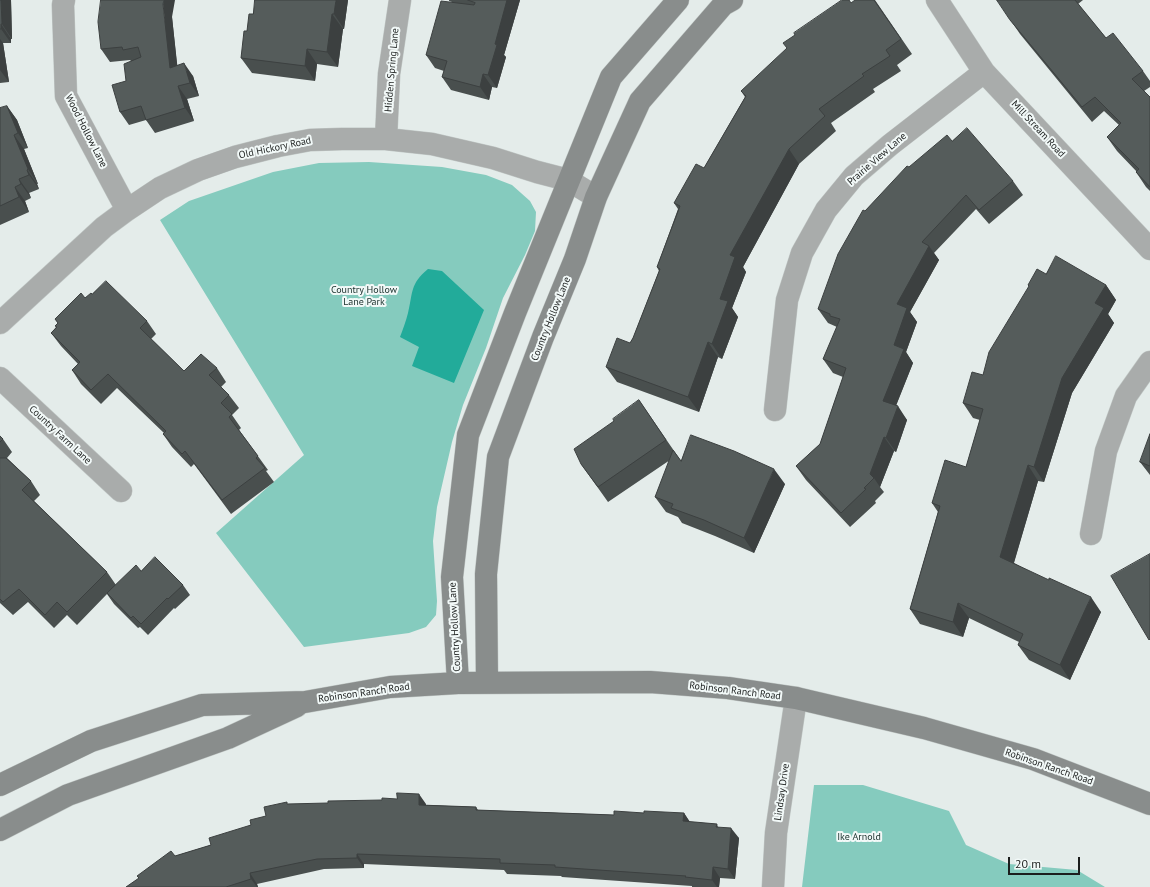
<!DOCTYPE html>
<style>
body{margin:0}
#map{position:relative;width:1150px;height:887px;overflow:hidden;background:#e4ecea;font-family:"PT Sans",sans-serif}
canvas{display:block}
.scale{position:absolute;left:1008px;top:857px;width:72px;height:18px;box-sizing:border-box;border:2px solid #1b1e1d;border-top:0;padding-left:5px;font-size:12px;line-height:14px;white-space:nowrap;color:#1b1e1d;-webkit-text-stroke:3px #f2f9f8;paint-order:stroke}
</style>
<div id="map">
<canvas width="1150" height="887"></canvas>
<div class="scale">20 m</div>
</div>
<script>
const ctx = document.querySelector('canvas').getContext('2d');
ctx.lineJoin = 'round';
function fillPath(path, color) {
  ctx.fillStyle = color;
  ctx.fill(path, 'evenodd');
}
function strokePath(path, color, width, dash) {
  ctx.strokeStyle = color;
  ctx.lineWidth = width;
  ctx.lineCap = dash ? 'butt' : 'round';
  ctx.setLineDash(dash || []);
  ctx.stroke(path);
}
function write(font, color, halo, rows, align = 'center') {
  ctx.font = font + ' "PT Sans",sans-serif';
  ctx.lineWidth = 4;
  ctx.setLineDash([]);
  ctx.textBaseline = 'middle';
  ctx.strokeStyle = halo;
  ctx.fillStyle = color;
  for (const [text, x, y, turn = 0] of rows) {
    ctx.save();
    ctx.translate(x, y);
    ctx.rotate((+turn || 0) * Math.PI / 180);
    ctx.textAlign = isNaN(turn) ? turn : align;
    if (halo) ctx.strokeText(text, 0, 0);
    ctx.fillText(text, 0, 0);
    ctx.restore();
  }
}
fillPath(new Path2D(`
 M369,162L442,167L486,175L512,185L530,201L536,212L535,231L525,255L503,298L486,348L463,405L452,442L437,507L433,541L437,601L436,615L426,627L409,633L304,647L216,533L304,455L160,220L189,201L273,172L319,163Z
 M814,785H863L949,811L966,845L1009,864L1077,870L1105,887H802Z`), '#85cbbe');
fillPath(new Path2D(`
 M428,269L442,271L484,310L454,383L412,366L419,347L400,337C403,329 406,321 408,313C413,292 410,284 428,269Z`), '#22ab9a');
const street = new Path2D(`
 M64,0L63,5L66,96L127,210
 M937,0L984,72L1150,249
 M386,139L389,74L400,0
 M0,323L104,227L127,210L160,188L198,170L235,157L278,146L310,140L342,139H386L432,144L493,158L537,172L568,180L596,197
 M0,378L121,491
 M775,410L787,300L802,253L826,210L854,176L890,145L984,72
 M1091,534L1106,451L1126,396L1150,362
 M773,887L776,833L796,698`);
const secondary = new Path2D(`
 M487,682L486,574L498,457L543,337L575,259L596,197L640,101L723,5L732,0
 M458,683L452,577L468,435L515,313L611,77L678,0
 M0,785L91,741L202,705L305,702L390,687L458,683L650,682L728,688L796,698L924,728L1033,759L1150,804
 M0,830L68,795L228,738L297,706`);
strokePath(street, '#c0c7c5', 23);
strokePath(secondary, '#c0c7c5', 23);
strokePath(street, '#a9acab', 22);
strokePath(secondary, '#898d8c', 22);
fillPath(new Path2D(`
 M0,0H11L12,39H11V43H3L9,82L0,83Z
 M348,0L344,29H343L338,67L317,64L315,81L252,73L241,58L247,31L253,14Z
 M449,0H520L504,55L506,57L497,88L492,87L489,100L451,90L442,77L444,71L435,68L426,55L452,2L449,1Z
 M875,0L912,54L897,65L901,71L873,89L875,92L831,123L836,131L799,164L743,267L746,272L732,308L738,317L722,359L718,357L699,412L617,382L606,367L630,343L633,338L659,271L657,267L678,209L674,203L704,168L745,97L741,91L851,3Z
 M997,0H1083L1078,4L1106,38L1143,71L1150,81V87L1144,91L1150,97V191L1146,187L1136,172H1137L1117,151L1107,137L1119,125L1104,111L1092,122L1020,34Z
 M172,17L177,65L193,76L199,96L187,99L194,121L155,133L146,120L129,125L120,112L126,81L131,61L130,60L110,62L101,49Z
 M7,106L17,120L28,148L24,149L38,184H37L39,189L29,193L31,198L25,201L29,212L0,225V108Z
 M952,141L1013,181L1023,195L989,224L976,209L934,253L939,260L910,312L917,322L906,352L913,363L896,406L907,420L896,452L894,451L880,487L884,492L875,501L876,503L850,527L806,480L796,466L820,444L843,377L833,373L823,359L837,327L828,323L818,309L865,211L909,167Z
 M1046,274L1106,285L1116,300L1108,314L1114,323L1072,393L1044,482L1038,481L1014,563L1101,612L1070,680L1029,660L1018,645L1019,642L969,618L963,637L920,624L910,609L938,512L932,503L966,467L980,420L973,418L963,403L983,375L1029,287L1028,285Z
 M92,294L147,321L156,334L151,339L184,371L217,368L226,382L221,387L229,395L239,408L232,415L241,428L239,430L268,470L266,471L274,482L231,514L194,464L191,467L172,447L163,434L164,433L117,388L101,404L81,384L72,370L78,364L61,346L51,333L56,327L58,323L55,319L85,298Z
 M639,400L681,461L785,484L754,553L715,536L682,523L678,517L666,512L655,497L670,460L608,502L581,464L614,421Z
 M1150,434V475L1140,462Z
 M0,436L3,439L12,452L7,458L31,481L40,495L34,501L107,572L116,585L141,571L183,585L190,595L175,609L174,608L148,635L140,627L138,628L114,604L107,594L77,625L67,615L54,628L28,602L13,615L0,603Z
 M288,804H426V805L476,807L478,810L614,815L644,813H684L690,822L717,824L718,827L739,838L735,879L720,878L719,887H692V886L562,877L561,876L507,874L504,870L364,864V868L324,869L257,884L258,887H126L175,856L211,845L251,825Z`), '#494f4e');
fillPath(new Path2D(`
 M1,0H11L12,39L2,24Z
 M164,0H175L172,17L179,81L170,68L163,4Z
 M336,0H348L344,29L334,14Z
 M507,0H520L504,55L506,57L497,88L488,75L495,44Z
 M332,14L343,29L338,67L327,52Z
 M1,24L11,39V43L1,29Z
 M0,39L3,43L9,82L0,70Z
 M307,49L317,64L315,81L305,66Z
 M184,63L193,76L199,96L190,83Z
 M483,74L492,87L489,100L480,87Z
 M178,86L187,99L194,121L185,108Z
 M7,106L17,120L28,148L18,133Z
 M14,135L24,149L38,184L28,169Z
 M789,149L799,164L743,267L746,272L732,308L738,317L722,359L712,344L720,299L730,255Z
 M27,170L37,184L39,189L29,175Z
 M19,179L29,193L31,198L21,184Z
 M15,187L25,201L29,212L19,197Z
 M929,246L939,260L910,312L917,322L906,352L913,363L892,415L883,401L897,304Z
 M1106,285L1116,300L1108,314L1114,323L1072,393L1044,482L1034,467L1062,378L1095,303Z
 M708,342L718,357L699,412L688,397Z
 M898,406L907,420L896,452L886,438Z
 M884,437L894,451L880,487L874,478L870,474Z
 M1028,465L1038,481L1011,572L1000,557Z
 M774,469L785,484L754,553L744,538Z
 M1091,597L1101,612L1070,680L1060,665Z
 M958,603L969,618L963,637L953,622Z
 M419,794L426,804V815L419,805Z
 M684,813L691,824L683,821Z
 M731,828L739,838L735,879L728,869Z
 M357,854L364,864V868L357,858Z
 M713,867L720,878L719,887H717L712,880Z
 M250,873L257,884L258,887H257L251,879Z`), '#3c4040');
const building = new Path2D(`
 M0,0H1L2,24H1V29H0Z
 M101,0H164L163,4L170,68L184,63L190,83L178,86L185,108L146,120L141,106L120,112L112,85L126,81L124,64L141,57L138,47L123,50L122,47L101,49L98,22Z
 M255,0H336L334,14H332L327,52L307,49L305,66L241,58L244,31H247L249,14H253Z
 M468,0H507L495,44L497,45L488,75L483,74L480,87L442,77L447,61L426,55L441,1L474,5L475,3Z
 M842,0H849L851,3L855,0H874L901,39L886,50L890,56L862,74L864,76L819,109L825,116L789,149L730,255L735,257L720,299L728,301L712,344L708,342L688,397L606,367L617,338L630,343L633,338L660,269L657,267L680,206L674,203L696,164L704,168L746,96L741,91L787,48L783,43L795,35L794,33Z
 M997,0H1075L1106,38L1113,33L1143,71L1132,79L1150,97V187L1136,172L1139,169L1107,137L1121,123L1095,97L1082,107L1010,20Z
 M7,106L18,133L14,135L28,169L27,170L29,175L19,179L21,184L15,187L19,197L0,206V108Z
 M967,128L1013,181L979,210L966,195L922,242L929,246L897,304L907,308L894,345L904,349L883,401L898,406L886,438L884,437L870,474L874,478L864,488L866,489L841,513L796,466L820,444L846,368L823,359L840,319L830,316V314L818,309L838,254L863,210L865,211L907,166L909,167L947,135L952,141Z
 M1056,256L1106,285L1095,303L1104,308L1062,378L1034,467L1028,465L1000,557L1049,580V578L1091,597L1060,665L1018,645L1023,634L958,603L953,622L910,609L940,506L932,503L945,460L966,467L983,409L963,403L972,372L983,375L989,352L1029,286L1028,285L1037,269L1046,274Z
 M106,281L147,321L140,328L184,371L201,354L217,368L209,375L229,395L221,403L232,414L229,417L258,456L256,458L265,468L222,500L185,451L182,454L163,434L166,431L108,374L91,390L72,370L80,362L51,333L57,327L55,326L58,323L55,319L81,293L85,298L91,293L92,294Z
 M639,400L666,440L598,487L581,464L574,449L614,421L613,419Z
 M1150,434V466L1140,462Z
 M691,435L734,451L774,469L744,538L704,520L671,508L673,504L655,497L673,450L681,461Z
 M0,436L3,439L0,442Z
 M0,458H6L31,481L22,490L107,572L67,612L57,602L45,615L19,589L3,602L0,599Z
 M1150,554V639L1149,640L1111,576Z
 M155,557L183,585L168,599L167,598L141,624L133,616L131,618L107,593L136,565L141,571Z
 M397,793L419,794V805L476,807V810L614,815V811L644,813V811L684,813L683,821L717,824L716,827L731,828L728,869L713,867L712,880L685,877L686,876L555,867V865L500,863V859L357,854V858L317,859L250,873L251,879L226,887H126L139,878L137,876L171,851L175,856L211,845L209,838L251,825L250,820L266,816L264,807L287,802V804L328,803V801L382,800V798L397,799Z`);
fillPath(building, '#555c5b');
strokePath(building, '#3c4040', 1);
write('10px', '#1b1e1d', '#f2f9f8', [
 ["Hidden Spring Lane",392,70,-85],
 ["Mill Stream Road",1038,129,47],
 ["Wood Hollow Lane",86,131,63],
 ["Old Hickory Road",275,148,-12],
 ["Prairie View Lane",877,159,-41],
 ["Country Hollow Lane",551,319,-68],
 ["Country Farm Lane",60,435,43],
 ["Country Hollow Lane",455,627,-93],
 ["Robinson Ranch Road",735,691,7],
 ["Robinson Ranch Road",364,693,-8],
 ["Robinson Ranch Road",1049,767,19],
 ["Lindsay Drive",782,792,-82]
]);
write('10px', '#182e2a', '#f2f9f8', [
 ["Country Hollow",364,290],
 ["Lane Park",364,302],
 ["Ike Arnold",859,837]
]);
</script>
